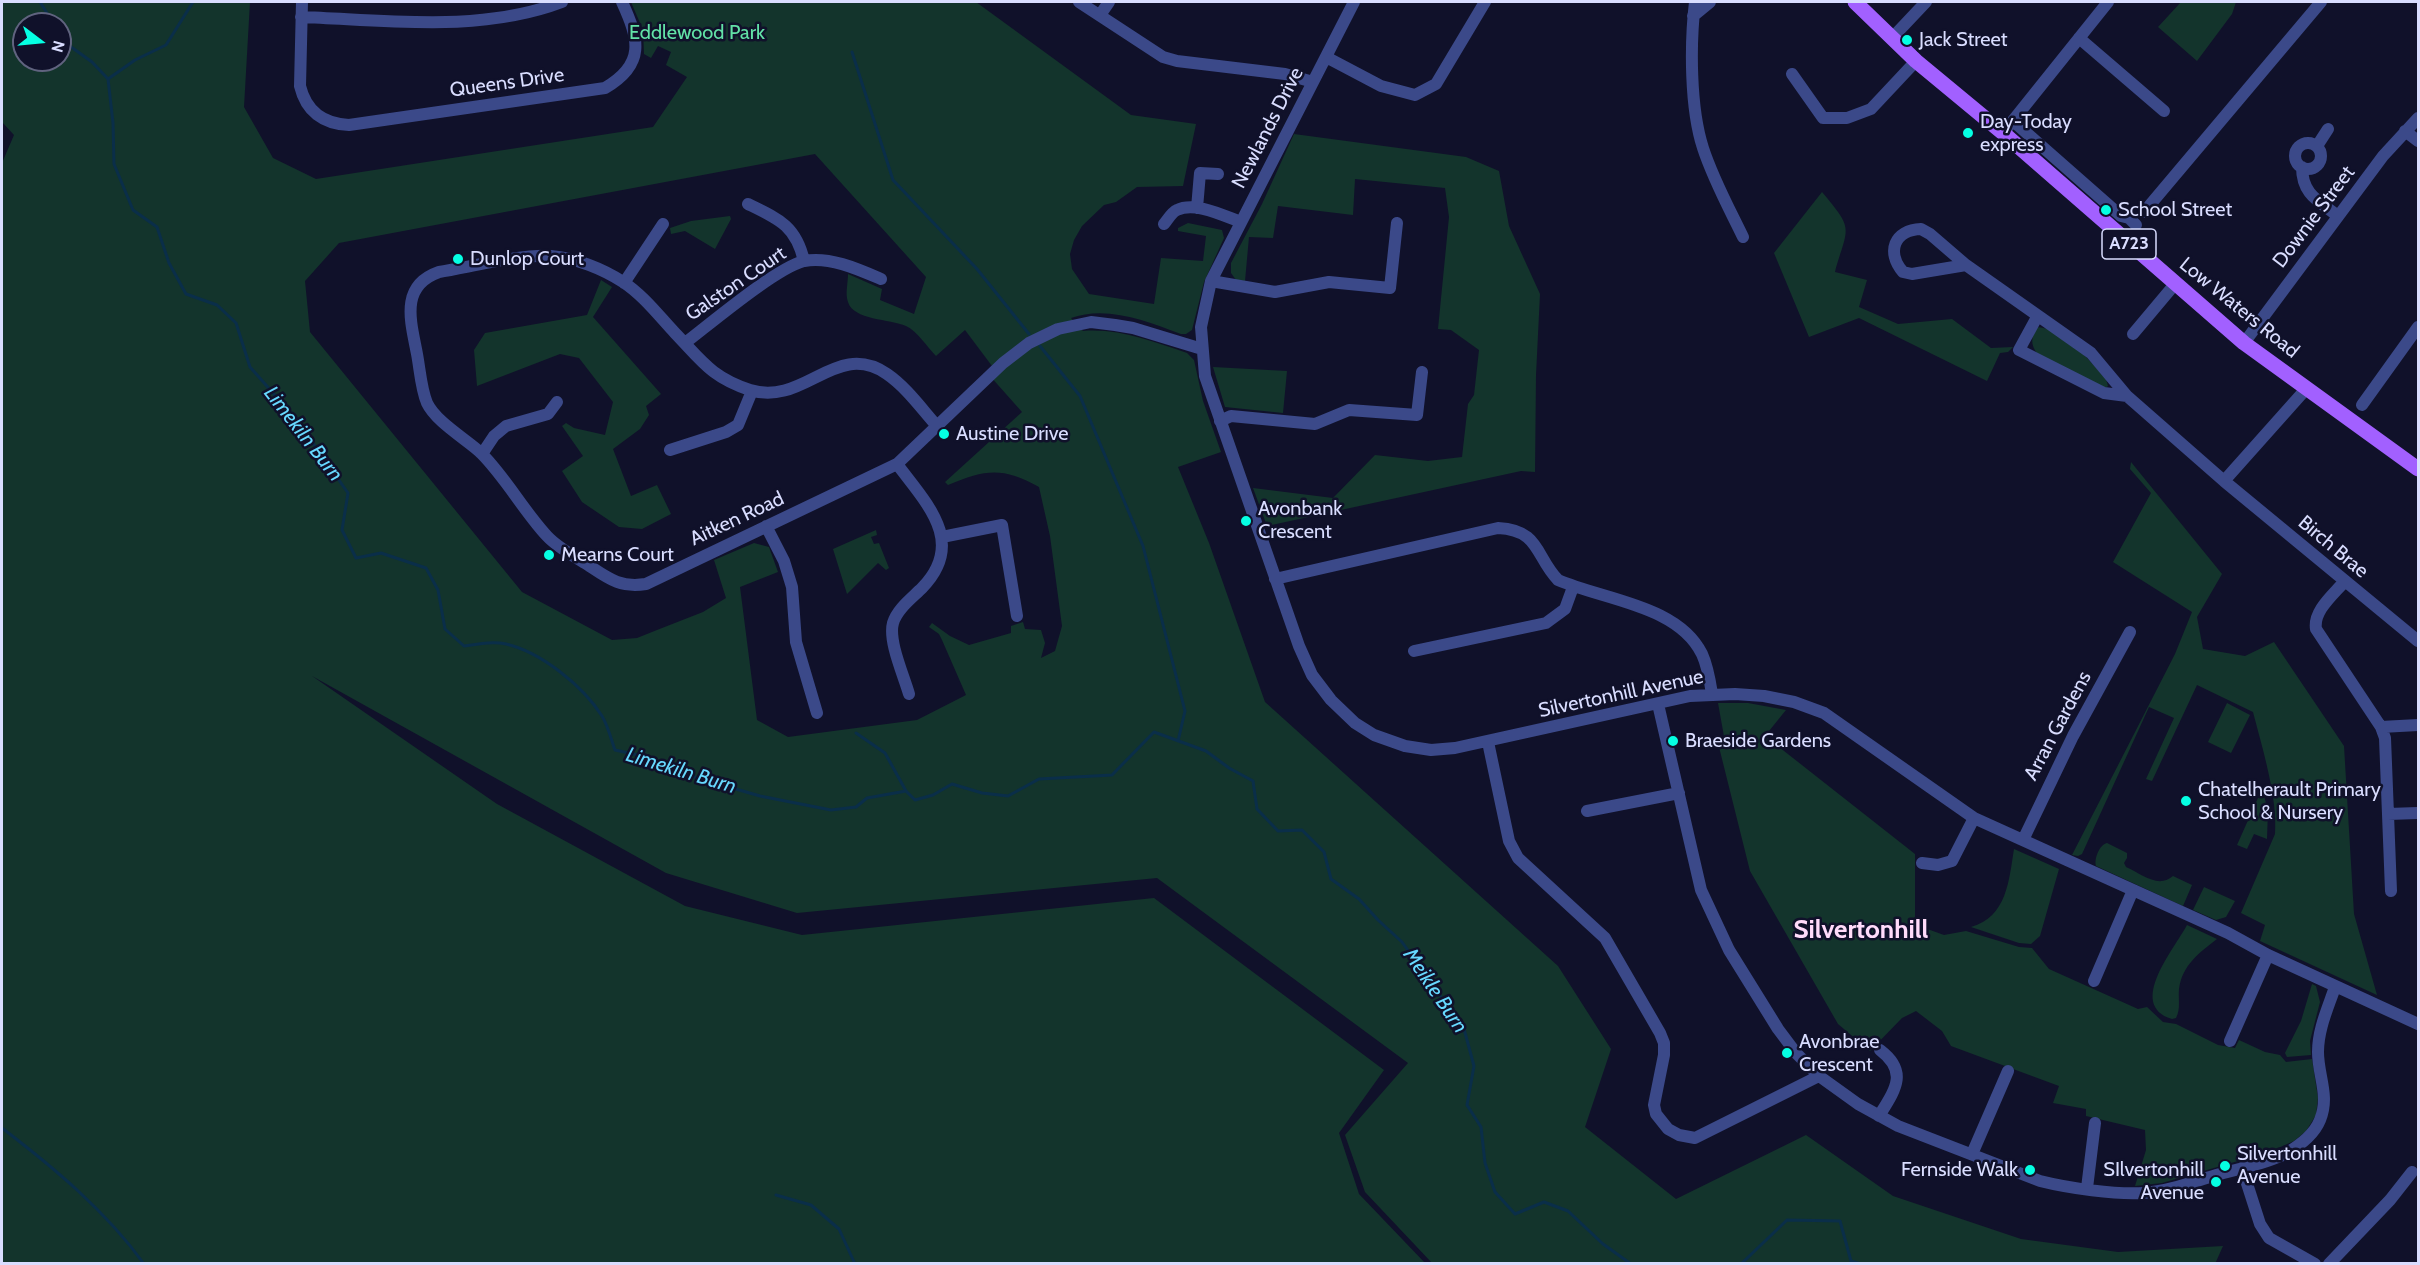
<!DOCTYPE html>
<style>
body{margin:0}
#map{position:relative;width:2420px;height:1265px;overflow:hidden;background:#10112a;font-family:Cabin,sans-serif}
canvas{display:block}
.frame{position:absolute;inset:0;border:3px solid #d9ddff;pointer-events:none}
.north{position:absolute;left:12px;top:12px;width:60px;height:60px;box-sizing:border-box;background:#10112a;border:2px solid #60637f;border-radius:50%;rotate:106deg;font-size:16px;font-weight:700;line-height:24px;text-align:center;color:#d9ddff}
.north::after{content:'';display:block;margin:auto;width:21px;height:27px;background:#05ffe3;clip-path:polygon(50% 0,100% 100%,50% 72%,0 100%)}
</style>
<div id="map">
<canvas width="2420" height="1265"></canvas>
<div class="frame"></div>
<div class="north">N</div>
</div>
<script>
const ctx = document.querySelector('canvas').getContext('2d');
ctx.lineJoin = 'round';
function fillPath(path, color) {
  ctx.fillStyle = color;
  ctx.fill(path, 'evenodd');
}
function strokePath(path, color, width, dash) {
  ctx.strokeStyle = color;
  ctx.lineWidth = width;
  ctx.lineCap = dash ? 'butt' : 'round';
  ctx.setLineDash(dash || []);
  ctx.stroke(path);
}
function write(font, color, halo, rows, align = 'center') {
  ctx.font = font + ' Cabin,sans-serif';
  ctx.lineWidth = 5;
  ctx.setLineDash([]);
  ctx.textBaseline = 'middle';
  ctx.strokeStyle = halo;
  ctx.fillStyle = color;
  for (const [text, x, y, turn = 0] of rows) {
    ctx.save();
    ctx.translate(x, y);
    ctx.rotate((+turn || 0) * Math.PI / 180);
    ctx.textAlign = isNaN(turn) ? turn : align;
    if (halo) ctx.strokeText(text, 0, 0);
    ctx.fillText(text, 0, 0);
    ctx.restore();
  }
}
fillPath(new Path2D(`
 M2,2H250L244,107L273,158L316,179L653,127L687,77L666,65L671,52L658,46L651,58L644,54L643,30L631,2H976L1131,115L1196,124L1183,186L1137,187L1116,202L1104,205L1082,226L1074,240L1070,254L1072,269L1089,294L1154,304L1161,258L1203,261L1206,236L1178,231V228L1188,223L1222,230L1224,238L1204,282L1192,330L1186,334H1181C1147,321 1106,305 1071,318L1083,331C1119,328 1154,342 1187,353L1194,360L1203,401L1221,452L1178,467L1209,543L1265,702L1558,966L1611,1049L1585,1127L1676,1199L1806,1135L1893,1196L2021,1239L2118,1252L2223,1246L2215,1264L1432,1263L1365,1192L1345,1135L1408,1063L1157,878L797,913L666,873L312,676L497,804L685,906L802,935L1154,898L1384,1070L1339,1133L1359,1194L1425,1263L2,1264V163L14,135L2,122ZM24,24H60V60H24ZM815,154L926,277L914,314L880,300L882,289L848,274C848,283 845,294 848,302C853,320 890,319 906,326C917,331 927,347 936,356L965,330L995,370L990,376L1022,412L945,482L948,485C986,469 1003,467 1039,487L1050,536L1062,626L1055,651L1041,658L1045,643L1041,630L1025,629L1023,622L1011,626V633L969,645L950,636L932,623L929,627L939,634L942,640L966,695L917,720L788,737L757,720L740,587L778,572L769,547L754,543L714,560L726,598L703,612L657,630L637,638L612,640L522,592L310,332L305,281L339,243Z
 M2181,2H2236L2232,14L2197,61L2158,27Z
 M1294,134L1466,157L1499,171L1509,226L1540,294L1536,375L1535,472L1521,471L1267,526L1253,488L1333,498L1375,455L1428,461L1462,457L1468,404L1474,395L1479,350L1451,330L1438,329L1449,217L1445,188L1355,179L1353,215L1278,206L1273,238L1249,237L1245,281L1236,280L1231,273V263L1262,204Z
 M1822,192C1855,231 1848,226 1835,272L1867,280L1859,307L1898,324L1952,319L1991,348L2013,347L2008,352L2000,353L1987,381L1859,318L1809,337L1774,253Z
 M730,216L731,219L715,249L685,231L671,234L670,228L691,221Z
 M601,280L612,287L593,317L661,394L646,406L649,415L640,429L613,449L631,496L657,485L671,514L642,529L619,527L582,502L562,471L583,456L562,426L566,423L574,428L605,435L613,402L579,358L560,354L477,386L474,350L485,333L587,315Z
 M2037,327C2065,329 2089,360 2106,379L2108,386L2105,388L2038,355C2030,344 2031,338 2037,327Z
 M1213,367L1287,371L1283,413L1225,407Z
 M2131,462L2222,574L2197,617L2203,649L2245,656L2274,642L2344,746L2354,914L2377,995L2260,941L2265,925L2241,913L2275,834C2278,798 2262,747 2253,712L2197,685L2152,781L2146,779L2174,718L2149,707L2082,854L2078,856L2072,855L2175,654L2192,612L2113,562L2151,493L2130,469Z
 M876,530L877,535L871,537L874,544L879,543L889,568L886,570L878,563L847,594L833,549Z
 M1718,703H1748L1786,710L1765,736L1915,854V920L1919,926L1944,935L1966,931L2019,947L2032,948L2049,969L2138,1009L2147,1007L2163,1022L2176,1024L2218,1045L2235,1048L2239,1040L2265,1052L2280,1055L2286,1062L2312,1059L2318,1098L2316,1115L2306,1131L2294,1141L2269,1152L2162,1183L2135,1186L2146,1150L2145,1130L2086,1116V1109L2053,1103L2059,1086L1951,1046L1942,1031L1916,1011L1902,1018L1870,1051L1838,1024L1750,871L1718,743L1725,742Z
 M2227,703L2250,715L2231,753L2208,742Z
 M2262,789L2268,810L2267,839L2254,834L2247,849L2237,845Z
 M2107,843L2127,853V858L2124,863L2126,867C2142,874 2158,889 2173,876L2192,885L2183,906L2096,866C2094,859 2099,845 2107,843Z
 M2014,849L2059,869L2040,936L2031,944L2019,943L1971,927C2007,917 2009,880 2014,849Z
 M2204,887L2235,901L2226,917L2216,920L2193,910Z
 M2187,925L2217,939C2200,952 2182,965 2179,989C2178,998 2181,1009 2176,1018L2172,1019C2126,1005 2175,948 2187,925Z
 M2312,984L2316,986L2320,1002L2310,1041L2311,1055L2287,1057L2285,1053L2301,1021Z`), '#13342c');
strokePath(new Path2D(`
 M40,2L54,24
 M60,33L67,44L92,62L108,79L113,123L114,164L133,210L157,227L169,263L186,294L217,305L236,323L250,367L296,419L348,493L342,530L356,558L381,553L426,568L438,590L445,629L464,646C478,644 493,641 506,644C541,652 583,686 602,716C608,726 611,739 615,750L638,755L670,770L760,796L831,810L856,807L867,798L906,791L915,800L933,795L952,784L982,793L1008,796L1039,779L1112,775L1154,732L1206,751L1229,768L1253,781L1257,809L1278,831L1302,830L1324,852L1331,879L1359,899L1378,920L1402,942L1464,1029L1474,1066L1467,1105L1481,1127L1485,1163L1495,1192L1515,1214L1544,1202L1568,1211L1603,1244L1631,1264
 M852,52L893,180L977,269L1029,334
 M108,79L135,60L166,45L193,2
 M1040,346L1080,396L1143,546L1185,711L1178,741
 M856,733L885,753L906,791
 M2,1128C53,1167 106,1211 144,1264
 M776,1195L811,1205L839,1229L855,1264
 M1741,1264L1787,1220L1840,1221L1851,1261L1861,1264`), '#0a2e49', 3);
strokePath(new Path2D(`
 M302,2L300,86C306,111 323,124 349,125L605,88C646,64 639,39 622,2
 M1079,2L1163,57L1177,61L1285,74L1313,82
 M1354,2L1211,281L1201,327L1205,376L1299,646L1312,675L1331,700L1355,723L1374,735L1405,746L1431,750L1455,748L1690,696L1735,694L1764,696L1794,702L1824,713L1974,818L2228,933L2268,955L2418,1024
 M1695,2C1690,44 1690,108 1703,148C1713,179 1729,208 1743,237
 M1100,15L1109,2
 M1693,16L1710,2
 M301,17C386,20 481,33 562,2
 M1892,38L1926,2
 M2079,38L2164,111
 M1326,57L1381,86L1415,95L1436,84L1485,2
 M1792,74L1823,118H1847L1871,109L1916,61
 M2013,121L2121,216L2129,218L2136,225
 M2405,131L2418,141
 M2003,133L2108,2
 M2295 156a13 13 0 1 1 26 0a13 13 0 1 1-26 0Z
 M2317,146L2328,129
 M2302,167C2302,195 2319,201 2338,216
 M748,204C779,219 796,226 804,261
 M1197,208L1200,173L1218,174
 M2144,212L2321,2
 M1164,224C1168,219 1172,212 1177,210C1195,201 1224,216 1241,222
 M1966,265L1912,274L1903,272C1886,252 1894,230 1921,229L1930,234L1966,265L2091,353L2127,396L2224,481L2418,641
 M1211,281L1275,292L1329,282L1390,288L1397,223
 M624,283L663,224
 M2037,317L2019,350L2104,393L2127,396
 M2133,334L2175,284
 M685,343C710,324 776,268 804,261C829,256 858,269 881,279
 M2244,343L2383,156L2418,118
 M2362,405L2418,327
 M1220,421L1231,416L1315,424L1349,410L1417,415L1422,372
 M937,426C921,408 906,387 887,374C836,339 804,407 750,390C711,377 702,361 675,333C659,316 643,295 623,282C603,269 576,258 551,256C521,254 470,267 439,272C399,286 411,322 417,354C420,370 421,389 427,403C436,422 466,439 481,453C506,478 523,510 547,536C558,548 574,556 588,565C609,579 620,588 646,584L897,464L1003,363L1029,343L1058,329L1091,322L1115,325L1133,328L1202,349
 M670,450L726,432L738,425L752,391
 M482,454L494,436L506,426L548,414L557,402
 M897,464C926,503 967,542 922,588C912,598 897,609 893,623C888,641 904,676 909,694
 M2224,481L2306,389
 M766,526L784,561L792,587L796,642L817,713
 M942,537L1002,525L1017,616
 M1275,579L1498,528C1540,530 1535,556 1558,580C1604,600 1678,605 1702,654C1708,667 1710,681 1712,694
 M2344,582C2333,595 2313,611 2316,629L2381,727L2385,738L2391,891
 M1414,651L1546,623L1565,609L1573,587
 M1658,704L1701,890L1729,950L1778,1029L1796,1053L1819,1076L1858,1104L1898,1126L2040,1181C2068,1188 2116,1195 2144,1193C2170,1191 2195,1181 2220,1174C2241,1168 2265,1164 2285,1154C2299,1146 2314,1135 2320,1120C2330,1096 2318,1076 2318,1052C2318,1029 2328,1008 2335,987
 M2381,727L2418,725
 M1488,742L1509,841L1518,858L1605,938L1660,1033L1664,1043V1055L1654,1105L1656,1114L1668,1129L1679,1135L1695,1138L1819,1076
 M1587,811L1679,793
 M2388,814L2418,813
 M2023,840L2073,736L2130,632
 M1922,863L1938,865L1952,861L1974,818
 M2094,981L2133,890
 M2230,1041L2268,955
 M1879,1116C1895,1090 1909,1072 1880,1050
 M1972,1154L2008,1071
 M2242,1168L2260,1224L2269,1238L2315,1264
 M2087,1188L2095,1123
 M2329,1264L2390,1200L2412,1172`), '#3b4989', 12);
strokePath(new Path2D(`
 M1855,2L1916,61L2003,133L2244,343L2418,469`), '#a260ff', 15);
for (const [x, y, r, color] of [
 [1907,40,6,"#05ffe3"],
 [1968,133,6,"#05ffe3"],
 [2106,210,6,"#05ffe3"],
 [458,259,6,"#05ffe3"],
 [944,434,6,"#05ffe3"],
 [1246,521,6,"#05ffe3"],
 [549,555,6,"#05ffe3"],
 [1673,741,6,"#05ffe3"],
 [2186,801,6,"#05ffe3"],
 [1787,1053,6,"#05ffe3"],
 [2225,1166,6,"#05ffe3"],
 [2030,1170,6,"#05ffe3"],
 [2216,1182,6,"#05ffe3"]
]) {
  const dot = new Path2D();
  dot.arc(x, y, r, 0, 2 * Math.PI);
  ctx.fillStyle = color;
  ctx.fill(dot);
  strokePath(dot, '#10112a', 2);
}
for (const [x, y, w] of [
 [2129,244,54]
]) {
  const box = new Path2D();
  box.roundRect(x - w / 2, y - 15, w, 30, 4.5);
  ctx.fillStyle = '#10112a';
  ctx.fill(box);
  strokePath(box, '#d9ddff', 1.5);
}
write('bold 18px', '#d9ddff', null, [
 ["A723",2129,244]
]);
write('20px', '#62e2a7', '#10112a', [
 ["Eddlewood Park",697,33]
]);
write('20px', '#d9ddff', '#10112a', [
 ["Jack Street",1919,40],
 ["Day-Today",1980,122],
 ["express",1980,145],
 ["School Street",2118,210],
 ["Dunlop Court",470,259],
 ["Austine Drive",956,434],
 ["Avonbank",1258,509],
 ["Crescent",1258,532],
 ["Mearns Court",561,555],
 ["Braeside Gardens",1685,741],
 ["Chatelherault Primary",2198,790],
 ["School & Nursery",2198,813],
 ["Avonbrae",1799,1042],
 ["Crescent",1799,1065],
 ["Silvertonhill",2237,1154],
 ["Avenue",2237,1177],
 ["Fernside Walk",2018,1170,"right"],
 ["SIlvertonhill",2204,1170,"right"],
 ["Avenue",2204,1193,"right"]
], 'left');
write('20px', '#d9ddff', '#10112a', [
 ["Queens Drive",507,83,-8],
 ["Newlands Drive",1268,128,-63],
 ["Downie Street",2314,217,-53],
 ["Galston Court",736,284,-34],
 ["Low Waters Road",2239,308,39],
 ["Aitken Road",737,519,-25],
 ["Birch Brae",2333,547,40],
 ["Silvertonhill Avenue",1621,694,-12],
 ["Arran Gardens",2058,726,-62]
]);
write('italic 21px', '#67d9ff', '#10112a', [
 ["Limekiln Burn",303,434,52],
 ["Limekiln Burn",681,771,17],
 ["Meikle Burn",1435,991,56]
]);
write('bold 26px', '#ffdbfa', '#10112a', [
 ["Silvertonhill",1861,930]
]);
</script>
